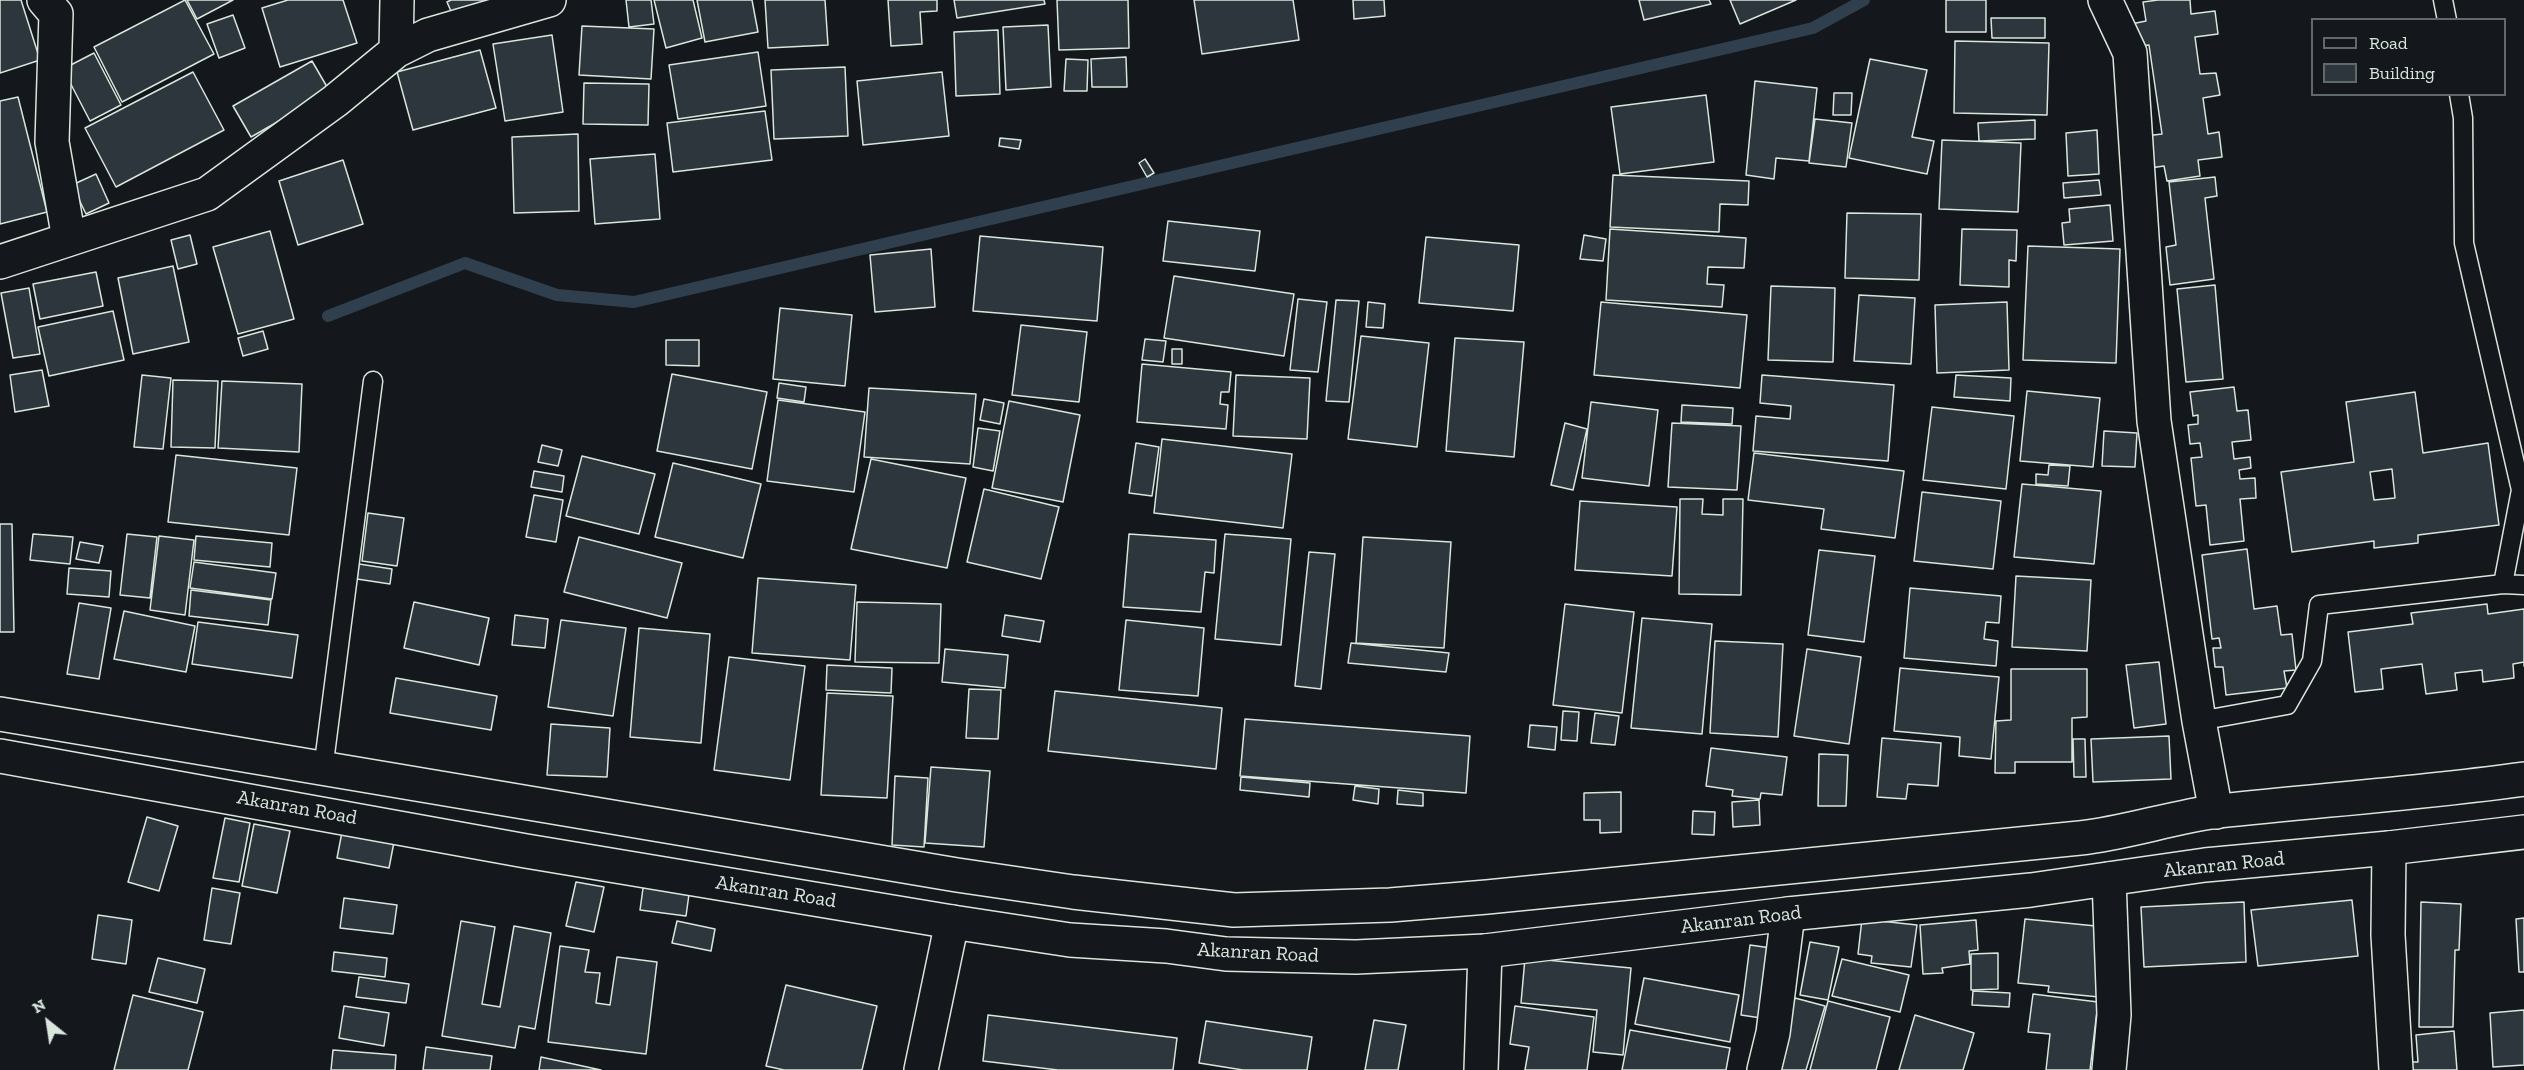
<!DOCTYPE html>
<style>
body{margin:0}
#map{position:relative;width:2524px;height:1070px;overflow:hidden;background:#14181c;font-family:"Zilla Slab",serif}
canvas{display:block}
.legend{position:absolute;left:2311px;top:18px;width:195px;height:78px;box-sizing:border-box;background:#14181c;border:2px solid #626a69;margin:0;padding:8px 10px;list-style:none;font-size:18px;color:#d8e6dc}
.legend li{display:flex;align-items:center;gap:12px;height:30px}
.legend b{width:30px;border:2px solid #626a69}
.north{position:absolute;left:18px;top:992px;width:60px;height:60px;-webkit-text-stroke:4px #14181c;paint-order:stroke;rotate:330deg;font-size:16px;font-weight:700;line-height:24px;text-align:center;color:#d8e6dc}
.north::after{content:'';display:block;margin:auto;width:21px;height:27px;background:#d8e6dc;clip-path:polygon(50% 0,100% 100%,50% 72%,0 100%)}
</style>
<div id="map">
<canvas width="2524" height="1070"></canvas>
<ul class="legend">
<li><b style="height:8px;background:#14181c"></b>Road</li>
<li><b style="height:16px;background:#2c363c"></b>Building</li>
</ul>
<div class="north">N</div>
</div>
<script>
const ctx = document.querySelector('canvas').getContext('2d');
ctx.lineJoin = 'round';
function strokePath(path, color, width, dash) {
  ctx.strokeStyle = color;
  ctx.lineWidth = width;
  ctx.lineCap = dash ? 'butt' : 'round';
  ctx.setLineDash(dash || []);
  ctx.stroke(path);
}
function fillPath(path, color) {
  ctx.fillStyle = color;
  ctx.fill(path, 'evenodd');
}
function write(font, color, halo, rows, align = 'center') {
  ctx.font = font + ' "Zilla Slab",serif';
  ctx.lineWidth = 4.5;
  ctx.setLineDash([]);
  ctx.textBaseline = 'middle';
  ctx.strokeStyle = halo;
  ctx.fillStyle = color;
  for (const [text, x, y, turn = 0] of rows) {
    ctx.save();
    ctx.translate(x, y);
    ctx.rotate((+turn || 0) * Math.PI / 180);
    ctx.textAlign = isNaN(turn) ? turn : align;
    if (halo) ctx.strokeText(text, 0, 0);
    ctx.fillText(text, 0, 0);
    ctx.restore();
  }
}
strokePath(new Path2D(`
 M328,316L465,263L557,295L634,302L1813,28L1864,0`), '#2f3f4d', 12);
const building = new Path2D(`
 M0,0H21L40,60L0,73Z
 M185,0L214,54L122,102L94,47Z
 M187,0H233L197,19Z
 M288,0H343L357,43L280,67L262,8Z
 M451,0H512L457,25L447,2Z
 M626,0H651L654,24L629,27Z
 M654,0H693L702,38L666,48Z
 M697,0H752L758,32L705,42Z
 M765,0H825L828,45L768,48Z
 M888,0H937V11L920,12L922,44L891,46Z
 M954,0H1044L1045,4L957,18Z
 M1057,0H1128L1129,48L1059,50Z
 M1194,0H1293L1299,40L1202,54Z
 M1353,0H1384L1385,16L1354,19Z
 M1639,0H1709L1711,4L1644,20Z
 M1730,0H1796L1740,24Z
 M1946,0H1986V32H1946Z
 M2158,0H2190L2191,14L2215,11L2218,34L2195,37L2200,74L2216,73L2220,95L2203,98L2208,134L2219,132L2222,157L2198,160L2200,176L2167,181L2164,166L2150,168L2145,136L2162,134L2149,45L2134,47L2131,24L2146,21L2143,2Z
 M233,15L245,48L219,58L207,24Z
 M1991,18H2045V38H1992Z
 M1048,25L1051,87L1006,90L1003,27Z
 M582,26L654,29L651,79L579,75Z
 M998,30L1000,94L956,96L954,32Z
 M552,35L563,112L505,121L493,44Z
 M1955,41L2049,43L2047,115L1954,113Z
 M480,50L496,108L413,130L397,72Z
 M758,52L766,106L678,119L669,65Z
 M94,53L121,105L90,121L63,69Z
 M1126,57L1127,87H1092L1091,59Z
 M1066,59L1088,60L1087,91H1064Z
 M1870,59L1927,70L1912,137L1934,141L1927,174L1849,158Z
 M312,61L330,92L251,137L233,106Z
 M845,67L848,136L774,139L771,70Z
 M193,72L224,130L116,187L85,128Z
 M942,72L949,136L863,145L857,81Z
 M1755,81L1817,88L1809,161L1776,158L1774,179L1746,175Z
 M584,83L649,84L648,125L583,124Z
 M1834,93H1852L1851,115H1833Z
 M1706,95L1714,162L1620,174L1611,107Z
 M18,97L47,212L0,224V101Z
 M765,111L772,160L673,172L667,123Z
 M1815,119L1852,123L1846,167L1809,163Z
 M2035,120V139L1979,141L1978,123Z
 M2097,130L2099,174L2068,176L2066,133Z
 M578,134L579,211L514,213L512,137Z
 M1000,138L1021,140L1019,149L999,146Z
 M1942,140L2021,143L2018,212L1939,209Z
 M655,154L660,219L595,224L590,159Z
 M1145,159L1154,173L1147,177L1139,163Z
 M343,160L363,224L298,245L279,181Z
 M96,174L109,203L86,214L72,185Z
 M1613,175L1749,181L1748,205L1720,204L1719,232L1610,227Z
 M2215,177L2217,196L2205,198L2214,279L2170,285L2166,247L2176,245L2169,182Z
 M2099,180L2101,195L2064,198L2063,183Z
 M2110,205L2113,241L2064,245L2062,223L2070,222L2069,209Z
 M1847,213L1921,214L1919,280L1845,278Z
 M1168,221L1260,231L1255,271L1163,261Z
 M1610,229L1746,238L1744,268L1708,267L1707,284L1724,285L1722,307L1606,300Z
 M1962,229L2017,230L2016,261L2009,260V287L1960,285Z
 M270,231L294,319L238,334L213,247Z
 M190,235L197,264L178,269L171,240Z
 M1584,235L1606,239L1603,261L1580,259Z
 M980,236L1103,247L1097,321L973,311Z
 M1426,237L1519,245L1513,311L1419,303Z
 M2028,246L2120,249L2116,363L2023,360Z
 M931,249L935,307L875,312L870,255Z
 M173,266L189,342L133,354L118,278Z
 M96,272L103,306L40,319L33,284Z
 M1174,276L1294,294L1284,356L1164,338Z
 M2215,285L2223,379L2186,382L2177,289Z
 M1771,286L1835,288L1833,362L1768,360Z
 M29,288L40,354L13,358L1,293Z
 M1859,295L1915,298L1911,364L1854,361Z
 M1298,299L1327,302L1318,372L1290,370Z
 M1336,300L1359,301L1349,402L1326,401Z
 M1368,302L1385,304L1383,328L1366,327Z
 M1601,302L1747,315L1740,388L1594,375Z
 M2007,302L2009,370L1937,373L1935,305Z
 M780,308L852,315L845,386L773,379Z
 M113,311L124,360L49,376L38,327Z
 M1021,325L1087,332L1079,402L1012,395Z
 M263,331L268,349L243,356L238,338Z
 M1361,336L1429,343L1417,447L1348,439Z
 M1455,338L1524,342L1514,457L1446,451Z
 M1145,339L1166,341L1163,362L1142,360Z
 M666,340H699V366L666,365Z
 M1172,349H1182V364H1172Z
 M1142,364L1231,372L1229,392H1221L1220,404L1228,405L1226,429L1137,422Z
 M42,370L49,406L15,412L10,375Z
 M672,374L767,392L752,469L657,451Z
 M142,375L171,378L163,449L134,447Z
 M1236,375L1310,378L1307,439L1233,436Z
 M1762,375L1894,385L1888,461L1753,451L1756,416L1790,419L1791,406L1760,403Z
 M1956,375L2011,378L2010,401L1954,397Z
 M173,380L218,381L215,448L171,447Z
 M222,381L302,384L299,452L218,448Z
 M779,383L806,387L804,402L777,398Z
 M2234,387L2237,411L2248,410L2251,440L2232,442L2234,459L2250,457L2251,468L2239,470L2240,479L2255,478L2256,498L2240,499L2244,541L2210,545L2206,505L2196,506L2191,458L2202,457L2200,443L2190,444L2188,425L2198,424V415L2193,416L2190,392Z
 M869,388L976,394L970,464L864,457Z
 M2027,391L2100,398L2093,467L2020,461Z
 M2415,392L2423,453L2488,443L2499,525L2418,535V543L2374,548V541L2292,552L2281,472L2354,462L2346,402ZM2392,469L2395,498L2374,500L2370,472Z
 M984,399L1004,403L1000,424L980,420Z
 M778,400L865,412L854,492L767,481Z
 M1009,401L1080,415L1063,502L992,488Z
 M1591,402L1658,410L1649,486L1582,478Z
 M1682,405L1733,408L1732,424L1681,422Z
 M1932,407L2014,416L2006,489L1923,480Z
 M1565,423L1587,429L1573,490L1551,485Z
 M1672,423L1741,426L1737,490L1668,487Z
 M978,428L1000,431L993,471L973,467Z
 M2104,431L2137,433L2135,467L2102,466Z
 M1162,439L1292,454L1283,528L1154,513Z
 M1136,443L1159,447L1152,496L1129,493Z
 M542,445L562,450L558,466L538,462Z
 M1754,453L1904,471L1895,538L1821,529L1824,509L1748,500Z
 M176,455L297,468L289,535L168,522Z
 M582,456L655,474L639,534L566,516Z
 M871,459L966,478L947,568L851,549Z
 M673,463L761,484L743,558L655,537Z
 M2049,465L2070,466L2068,486L2036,484V474L2048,475Z
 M534,471L564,476L562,492L531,487Z
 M2022,484L2101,491L2094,564L2014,557Z
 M984,489L1059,507L1041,579L967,562Z
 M1922,492L2001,501L1993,569L1914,561Z
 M534,495L563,500L556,542L526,537Z
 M1680,499H1703L1702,514L1723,515V499H1743L1741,595L1679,594Z
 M1580,501L1677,507L1672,576L1575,570Z
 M368,513L404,518L397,566L362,561Z
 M0,524H12L14,632H0Z
 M33,534L73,537L70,564L30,560Z
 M127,534L157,537L150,598L120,595Z
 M1129,534L1216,540L1214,573L1205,572L1201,612L1123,607Z
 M1225,534L1291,539L1281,645L1215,639Z
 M159,536L194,540L185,615L150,610Z
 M196,536L272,543L270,567L194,560Z
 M579,537L682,563L667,618L564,592Z
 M1363,537L1451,542L1444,648L1356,643Z
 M80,542L103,546L99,563L76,559Z
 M2247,549L2254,609L2277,606L2281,635L2292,634L2296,670L2284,671L2287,688L2226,695L2223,667H2215L2213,648H2221L2219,638L2212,639L2202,555Z
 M1819,550L1875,556L1864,642L1808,635Z
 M1309,552L1335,554L1321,689L1295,686Z
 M194,562L276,573L272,599L190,588Z
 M359,564L392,569L390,584L357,579Z
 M69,568L111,571L109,597L67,594Z
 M2016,576L2091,580L2087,651L2012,647Z
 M758,578L856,585L850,660L752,653Z
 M1910,588L2001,596L1999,623L1986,622L1984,639L1998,641L1996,666L1904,658Z
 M191,590L271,600L268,625L189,616Z
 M414,602L489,618L479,665L404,648Z
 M857,602L941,604L939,663L855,662Z
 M79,603L111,608L99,679L67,674Z
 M1565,604L1634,612L1622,713L1553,705Z
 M2487,604L2488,614L2524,609V666V662L2513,664L2514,678L2483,682L2482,670L2455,673L2457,690L2426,694L2422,664L2381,669L2383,689L2355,692L2348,632L2413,624L2411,613Z
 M124,611L195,626L186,672L114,659Z
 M515,615L548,619L545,648L512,645Z
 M1005,615L1044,621L1040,642L1002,636Z
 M1642,618L1712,624L1702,734L1631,728Z
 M561,620L626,628L613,716L548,707Z
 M1126,620L1204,628L1198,696L1119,690Z
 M198,622L298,635L292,678L192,664Z
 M639,628L710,634L701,743L630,737Z
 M1715,641L1783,644L1778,737L1710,733Z
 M1351,643L1449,653L1446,672L1348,663Z
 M945,649L1008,655L1005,688L942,682Z
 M1807,649L1861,657L1849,744L1794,736Z
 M729,657L805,666L790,780L714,770Z
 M2159,662L2166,724L2134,728L2126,665Z
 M827,665L892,668L891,693L826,690Z
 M1900,668L1999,677L1991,759L1959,756L1960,737L1894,731Z
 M2011,669H2087V717L2072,718V762H2015V773H1995L1996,721L2011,720Z
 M396,678L497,696L491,730L390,713Z
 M969,689L1001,690L998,739L966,738Z
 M1055,691L1222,708L1216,769L1048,751Z
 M827,693L893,696L887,798L821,795Z
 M1563,711L1579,712L1577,741L1561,740Z
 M1595,713L1619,716L1615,745L1591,743Z
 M1245,719L1470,736L1466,793L1240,776Z
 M551,724L610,728L607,777L547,775Z
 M1530,725L1557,727L1555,750L1528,747Z
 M2169,736L2171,779L2093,782L2091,739Z
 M1882,738L1941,743L1938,786L1908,784L1906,799L1877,797Z
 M2073,739H2085L2086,777H2074Z
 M1711,748L1787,757L1782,795L1761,793L1760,799L1732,796L1733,790L1706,786Z
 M1819,754L1848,755L1846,806H1818Z
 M931,767L990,771L984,847L925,843Z
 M895,776L928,778L924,847L892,845Z
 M1241,777L1310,783L1309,797L1240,790Z
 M1355,786L1379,789L1378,804L1353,800Z
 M1398,790L1423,793V806L1397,804Z
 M1621,792V832L1600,833V820H1584V793Z
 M1759,800L1760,825L1733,827L1732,802Z
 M1693,811L1715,812L1714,835L1692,834Z
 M147,817L178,826L159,891L128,882Z
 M225,818L250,823L239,882L213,878Z
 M254,824L290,831L277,893L242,886Z
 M342,832L394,842L389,868L337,858Z
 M644,881L690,887L686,916L640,910Z
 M576,882L604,887L594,932L566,926Z
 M212,888L240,893L231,944L204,940Z
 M344,898L397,905L393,934L340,928Z
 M2352,900L2358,956L2258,966L2251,910Z
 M2244,902L2246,962L2144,967L2141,907Z
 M2421,902L2461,904L2459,950H2455L2453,1027H2419Z
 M98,915L132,920L126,964L92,959Z
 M2524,918V972H2519L2516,919Z
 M1862,919L1917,925L1911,967L1871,963L1872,956L1858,954Z
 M2025,919L2106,927L2099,997L2048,992L2049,986L2018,983Z
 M1976,920L1978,950L1969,951L1970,964L1942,968L1943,973L1923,974L1920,925Z
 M461,921L495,927L482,1004L500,1007L514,926L551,933L535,1029L519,1026L515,1048L442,1036Z
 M677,921L715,929L711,951L672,943Z
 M1810,942L1839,947L1828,1000L1800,995Z
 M1750,945L1771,948L1761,1018L1741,1015Z
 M560,946L589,950L585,972L600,973L596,1003L610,1005L617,957L657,962L646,1054L548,1042Z
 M334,952L387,958L385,977L332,971Z
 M1998,953V989L1971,990V954Z
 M158,958L205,969L197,1003L149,992Z
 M1525,958L1631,968L1623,1055L1593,1052L1597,1010L1521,1003Z
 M1842,959L1909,975L1900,1012L1832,996Z
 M359,977L409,984L406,1003L356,997Z
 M1644,978L1739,995L1730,1042L1635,1024Z
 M786,985L877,1006L862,1070H784L766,1066Z
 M1973,991L2010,993L2009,1007L1972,1005Z
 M2033,994L2098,1002L2090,1070H2046L2050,1034L2028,1032Z
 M133,995L203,1012L188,1070H114Z
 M1795,998L1825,1006L1806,1070H1774Z
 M1828,1001L1890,1017L1876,1070H1810Z
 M344,1006L389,1013L384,1046L339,1038Z
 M1515,1006L1594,1017L1587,1070H1525L1529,1047L1510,1044Z
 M2524,1010V1065L2493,1067L2490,1013Z
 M988,1015L1177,1038L1173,1070H1058L983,1061Z
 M1915,1015L1974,1033L1963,1070H1899Z
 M1374,1020L1406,1025L1398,1070H1365Z
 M1206,1021L1312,1037L1307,1070H1243L1199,1063Z
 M1630,1030L1730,1048L1726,1070H1622Z
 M2454,1031L2457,1070H2411V1062H2418L2416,1035Z
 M426,1047L492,1056L490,1070H423Z
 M333,1050L396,1055L395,1070H331Z
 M541,1057L601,1070H539Z`);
fillPath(building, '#2c363c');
strokePath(building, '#d8e6dc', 1.5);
const service = new Path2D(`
 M2443,0L2447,20
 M2459,94L2463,118L2464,243L2521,490L2503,584
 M2199,721L2287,705L2312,661L2319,605L2503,584L2524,585
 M323,770L373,381`);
const minor = new Path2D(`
 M44,0L56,14L52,142L69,239
 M2105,0L2130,53L2154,421L2199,721L2216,812
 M396,51L397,0
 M0,262L207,194L335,101L396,51L428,35L549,0
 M2389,848L2388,935L2396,1070
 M2109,879L2114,1015L2109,1070
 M921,1070L952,922
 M1481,1070L1485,951
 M1764,1070L1773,1033L1788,914`);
const secondary = new Path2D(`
 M0,714L957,875L1073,892L1234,910L1390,905L1487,897L2080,838C2127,833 2172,817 2219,811C2321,800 2422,793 2524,779
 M0,756L526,851L952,922L1070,940L1166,946L1226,954L1356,957L1485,951L1788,914L2031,890L2205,865L2389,848L2524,832`);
strokePath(service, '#d8e6dc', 21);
strokePath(minor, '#d8e6dc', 36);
strokePath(secondary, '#d8e6dc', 36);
strokePath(service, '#14181c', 18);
strokePath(minor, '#14181c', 33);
strokePath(secondary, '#14181c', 33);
write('20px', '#d8e6dc', '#14181c', [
 ["Akanran Road",297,808,10],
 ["Akanran Road",2224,865,-6],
 ["Akanran Road",776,892,9],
 ["Akanran Road",1741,920,-7],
 ["Akanran Road",1258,953,3]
]);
</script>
